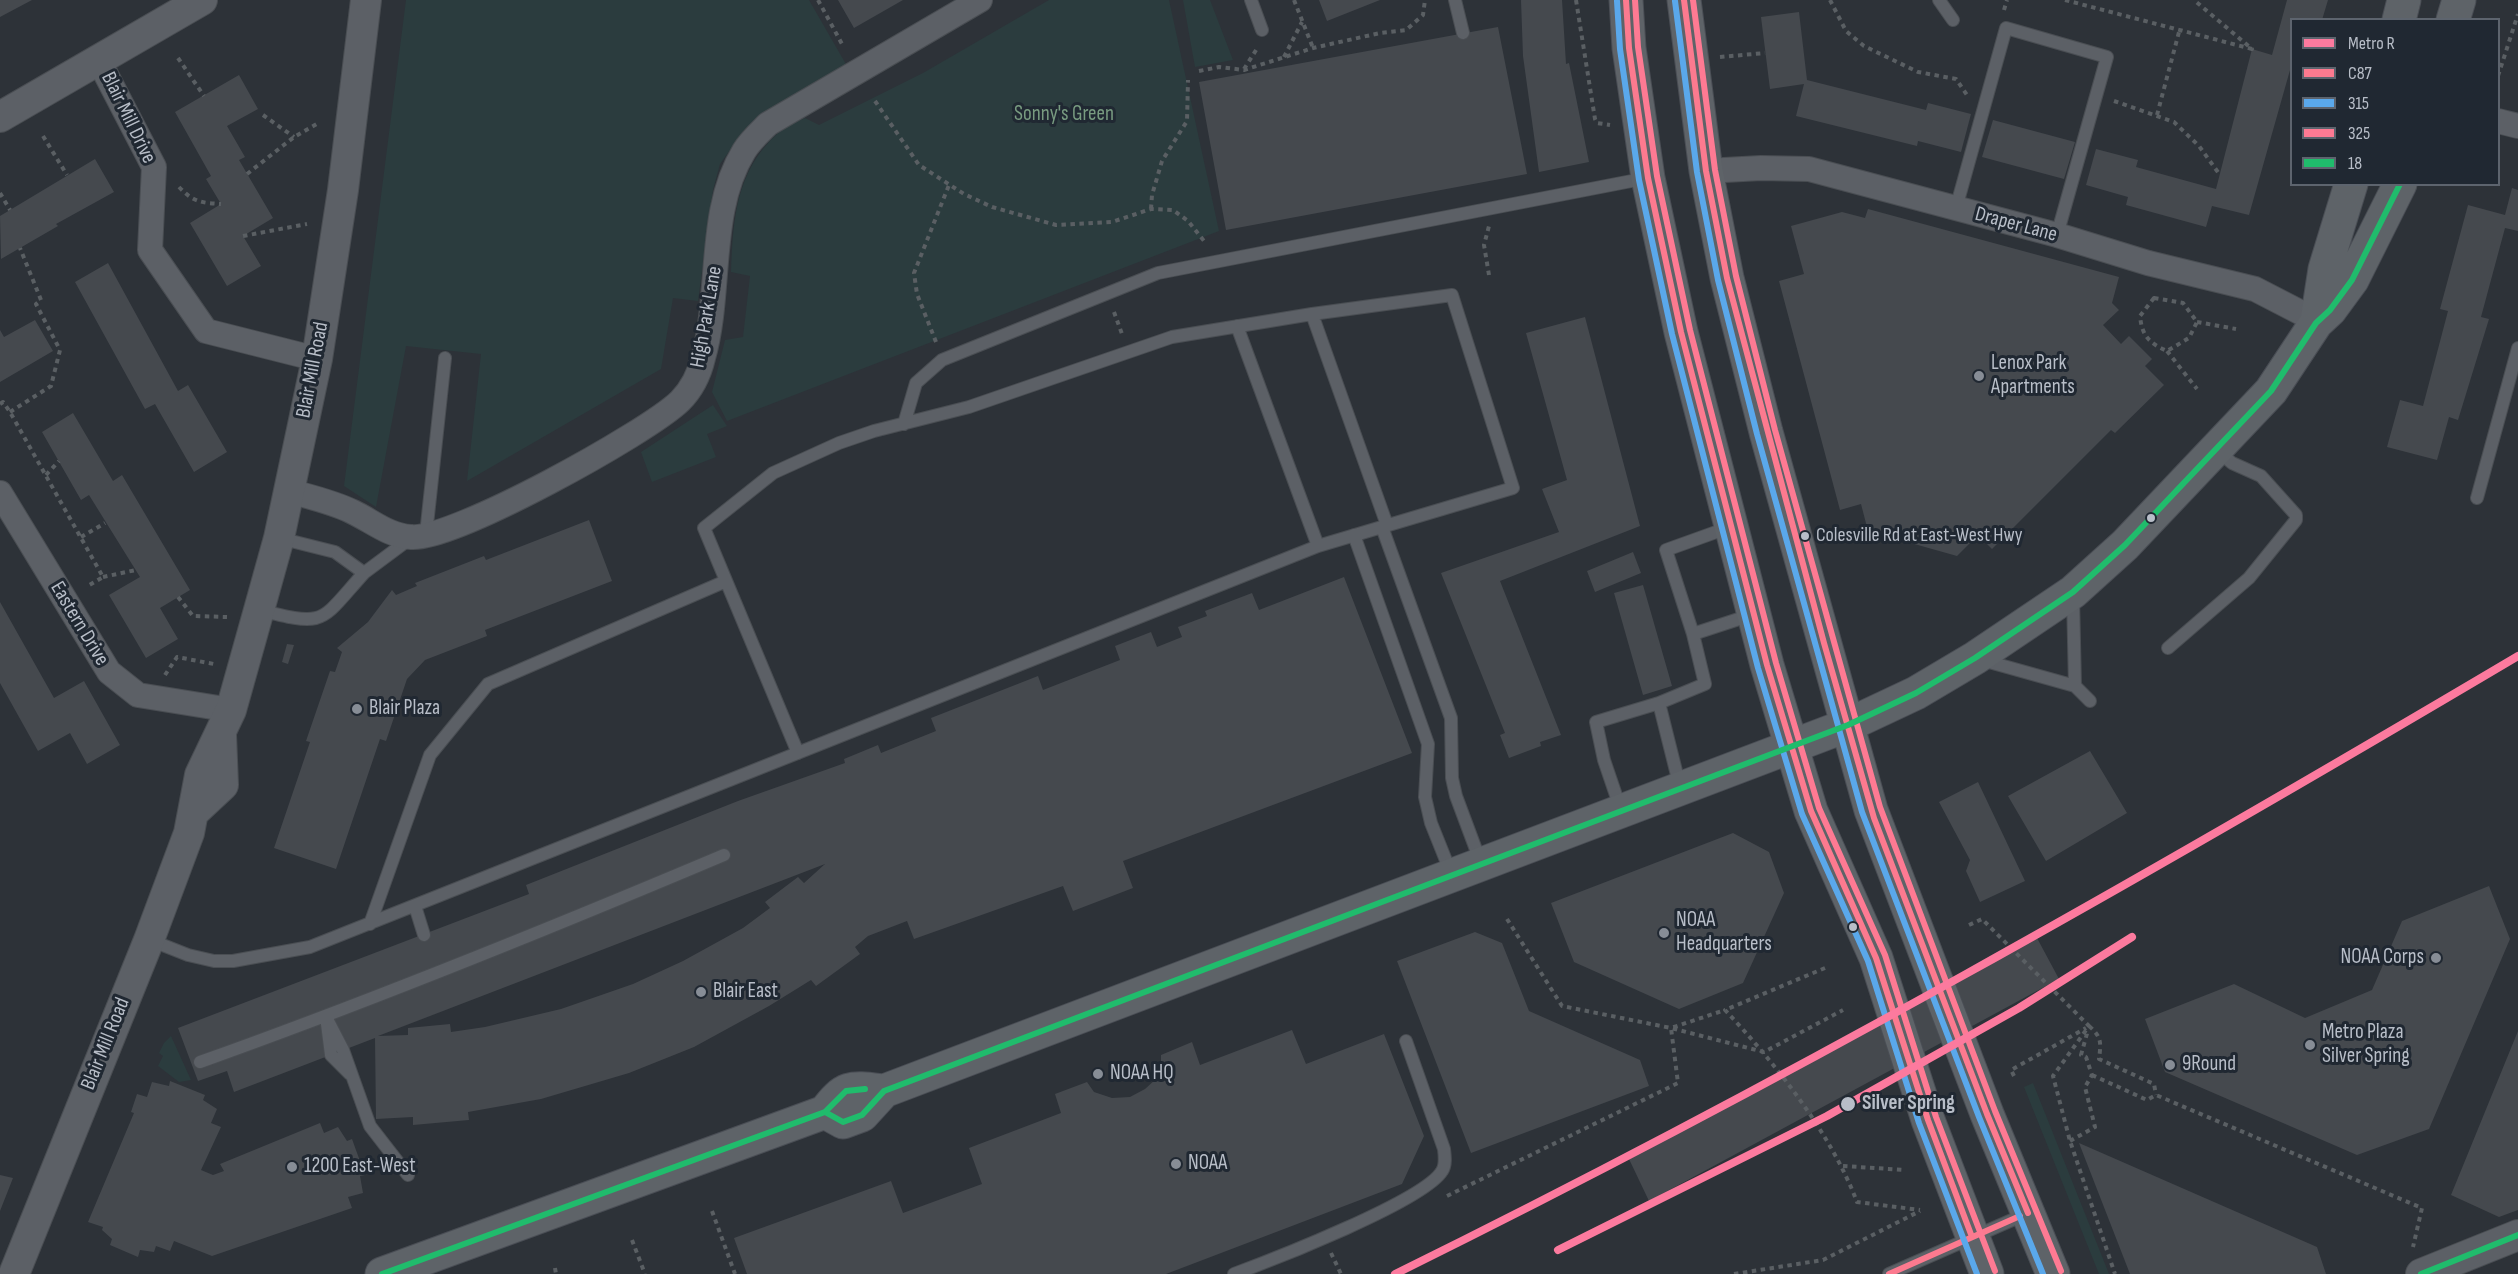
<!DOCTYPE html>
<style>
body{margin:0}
#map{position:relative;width:2518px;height:1274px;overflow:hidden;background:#2d3238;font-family:"Sofia Sans Condensed",sans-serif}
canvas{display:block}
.legend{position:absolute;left:2290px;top:18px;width:210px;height:168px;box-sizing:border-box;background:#202832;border:2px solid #5d646e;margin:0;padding:8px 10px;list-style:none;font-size:18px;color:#b8bec8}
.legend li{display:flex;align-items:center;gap:12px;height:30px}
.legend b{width:30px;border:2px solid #5d646e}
</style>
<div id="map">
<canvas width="2518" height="1274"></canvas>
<ul class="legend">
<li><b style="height:8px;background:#fc7a9e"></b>Metro R</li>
<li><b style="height:8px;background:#fc7a8f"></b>C87</li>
<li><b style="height:8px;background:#5aa8eb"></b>315</li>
<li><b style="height:8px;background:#fe7a93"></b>325</li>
<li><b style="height:8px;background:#20bc6c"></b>18</li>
</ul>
</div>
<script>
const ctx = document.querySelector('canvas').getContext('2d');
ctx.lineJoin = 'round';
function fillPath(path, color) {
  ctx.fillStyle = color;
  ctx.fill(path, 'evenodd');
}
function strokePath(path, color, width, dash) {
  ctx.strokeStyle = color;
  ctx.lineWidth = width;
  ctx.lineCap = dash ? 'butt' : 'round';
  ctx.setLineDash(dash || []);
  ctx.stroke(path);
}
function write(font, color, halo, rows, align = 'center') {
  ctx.font = font + ' "Sofia Sans Condensed",sans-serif';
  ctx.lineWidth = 6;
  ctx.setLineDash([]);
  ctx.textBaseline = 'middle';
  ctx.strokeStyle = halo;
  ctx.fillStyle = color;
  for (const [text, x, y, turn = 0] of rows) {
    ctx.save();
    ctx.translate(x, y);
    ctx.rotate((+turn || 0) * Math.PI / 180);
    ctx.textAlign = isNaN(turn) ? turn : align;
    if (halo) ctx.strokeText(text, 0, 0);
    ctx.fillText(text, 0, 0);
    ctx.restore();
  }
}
fillPath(new Path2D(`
 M406,0H809L847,66L746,128L720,164L713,190L698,301L673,298L661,369L467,481L481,354L406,346L376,507L344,486Z
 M1049,0H1169L1219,231L727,421L712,392L725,340L743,337L750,276L731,272C733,219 736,171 777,134C784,127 796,122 805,118L819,125L923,73Z
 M1183,0H1210L1233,60L1195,67Z
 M713,405L727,426L707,434L716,457L652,482L641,452Z
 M171,1036L191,1080L179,1082L158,1066L163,1056L159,1053L164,1043Z
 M2033,1083L2109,1274H2099L2024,1087Z`), '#2b3c3e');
fillPath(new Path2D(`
 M0,0H32L0,17Z
 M838,0H903L854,28Z
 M1319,0H1380L1327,21Z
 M1521,0H1562L1566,64L1569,63L1589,162L1539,172L1523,56Z
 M2287,0H2328L2322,20H2292V63L2249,215L2212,206L2206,227L2126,205L2128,197L2086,185L2096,149L2138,160L2136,167L2216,189L2252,49L2272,55Z
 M1799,12L1807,80L1926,110L1928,103L1971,114L1961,152L1918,141L1917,146L1796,116L1804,84L1770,89L1761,17Z
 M1498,27L1527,174L1226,230L1199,82Z
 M239,75L258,109L227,126L245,157L239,160L273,218L243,236L261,266L227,286L190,223L221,204L206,179L211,176L175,112Z
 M1993,120L2075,142L2064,179L1982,157Z
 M95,159L114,192L56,224L58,226L1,259L0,216Z
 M2512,188L2518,190V231L2505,228L2481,317L2489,319L2458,420L2449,417L2437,460L2387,447L2400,400L2423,406L2448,311L2440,309L2468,205L2505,215Z
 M1868,209L2119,277L2112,303L2119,310L2103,325L2121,344L2129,336L2152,359L2145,366L2164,385L2115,433L2111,430L1992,549L1978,535L1957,556L1868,531L1861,504L1840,510L1779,281L1804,274L1791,226L1842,212L1865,218Z
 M108,263L178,391L188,385L227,452L194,472L155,404L145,409L75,282Z
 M1585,317L1640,526L1500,581L1561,735L1540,742L1541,746L1509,758L1500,735L1505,733L1441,573L1559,532L1542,489L1567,480L1526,333Z
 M35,320L53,351L0,382V330L4,337Z
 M73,413L113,481L122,475L190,590L160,608L178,639L146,658L109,595L140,577L89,495L81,500L42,432Z
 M589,520L612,581L485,630L487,636L425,660L407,679L386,741L380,739L336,869L274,848L310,742L306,741L330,671L335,672L342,652L337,648L368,622L392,590L396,595L417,586L415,583L484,556L486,560Z
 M1633,552L1641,573L1595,592L1587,571Z
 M1344,577L1412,753L1123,861L1133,888L1073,911L1063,886L914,939L907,921L868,936L855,947L860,954L816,986L811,980L769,1006L694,1047L629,1073L541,1099L468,1112L469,1120L413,1125V1117L376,1119L375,1038L234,1092L227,1071L198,1081L178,1028L529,894L526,885L738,801L845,763L844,759L878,745L881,753L936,731L931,718L1038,676L1043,690L1120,660L1115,646L1151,632L1157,647L1182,637L1178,627L1207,616L1205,611L1252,593L1259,610ZM825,864L804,883L798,877L765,902L770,908L743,928L683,961L633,984L561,1009L485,1027L451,1032L450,1024L408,1028V1035L378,1036Z
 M1643,585L1672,686L1643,695L1614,593Z
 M0,602L54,698L84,681L120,745L87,764L70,733L38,751L0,683Z
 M287,644L294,645L288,664L282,662Z
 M2090,751L2127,813L2046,861L2008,796Z
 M1978,782L2025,881L1980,902L1966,871L1970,860L1939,802Z
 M1733,833L1769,852L1784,893L1743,983L1679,1009L1574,962L1551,903Z
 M2489,886L2510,939L2429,1129L2357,1155L2165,1072L2145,1019L2234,984L2305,1018L2372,990L2402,921Z
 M1475,932L1502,943L1529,1011L1640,1060L1649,1086L1471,1153L1397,961Z
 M2037,938L2059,979L1649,1201L1629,1159Z
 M1292,1030L1306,1064L1384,1034L1424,1136L1402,1184L1166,1274H747L734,1238L891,1181L903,1213L982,1184L969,1148L1061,1113L1055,1094L1087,1082L1094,1092L1112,1098L1130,1097L1145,1089L1156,1079L1161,1067V1055L1192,1042L1200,1065Z
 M2518,1031V1210L2499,1217L2451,1195Z
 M170,1081L205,1095L203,1100L217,1109L211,1123L221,1127L201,1170L213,1175L224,1171L220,1164L320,1123L324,1133L338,1127L347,1141L352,1139L365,1175L360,1176L363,1193L348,1197L352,1208L212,1256L174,1241L170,1251L156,1246L154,1252L140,1250L138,1257L110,1245L112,1239L102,1230L103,1227L88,1222L134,1113L131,1112L137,1094L147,1097L152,1082L169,1086Z
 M2079,1143L2317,1247L2326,1274H2130Z
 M0,1175L13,1178L0,1211Z`), '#45494e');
const service = new Path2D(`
 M1251,0L1262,30
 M1455,0L1463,33
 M1939,0L1953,20
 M1956,208L2006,28L2107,57L2057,235
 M1312,314L1387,525
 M1237,326L1318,546
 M904,424L916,383L942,360L1158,273L1647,178
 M2477,498L2518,348
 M1382,527L1451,718L1452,778L1456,796L1481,863
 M1730,527L1666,550L1693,634L1754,614
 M426,534L445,358
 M1354,535L1428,744L1425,797L1431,823L1451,873
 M364,573L411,538
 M2073,597L2075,686
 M259,610C327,627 319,623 364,573L335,552L279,538
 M2168,648L2249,578L2296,520V515L2261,476L2232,463L2217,450
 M1982,660L2075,686L2090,701
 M1680,787L1659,703L1705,684L1693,634
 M1621,810L1604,760L1596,722L1659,703
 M415,906L424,935
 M370,924L430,755L488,684L726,581
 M150,940L188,955L214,961H233L310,947L1318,546L1513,488L1452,295L1312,314L1172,337L969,407L874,431L839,443L773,473L704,528L798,753
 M326,1017L343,1050L370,1126L408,1175
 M327,1024L331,1055L350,1074
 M200,1062C377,999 551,928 724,855
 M1234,1274C1272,1260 1424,1201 1442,1171C1446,1165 1445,1157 1444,1149L1406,1041
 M1889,1274L2028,1213`);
const minor = new Path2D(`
 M99,61L154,167L150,250L206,331L317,359
 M2498,121L2518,126
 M1706,171L1761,168L1809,169L2057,235L2148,263L2255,289L2317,321
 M289,491C310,497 333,502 353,512C372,521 389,536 411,537C452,541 647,433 680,401C692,389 699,375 703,358C722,292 707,211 744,151C750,141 760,132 768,124L980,0
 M0,493L109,672L138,695L231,710`);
const tertiary = new Path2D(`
 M0,117L202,0
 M193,813L223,785L221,735
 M14,1274L149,940L189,833L200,775L231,710L259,610L279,538L317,359L343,190L366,0
 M2421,1274L2518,1235`);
const primary = new Path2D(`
 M1626,0L1629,48L1648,178L1681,332L1767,665L1811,811L1876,958L1928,1120L1987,1274
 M1684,0L1706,171L1727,278L1766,432L1871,810L1987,1114L2053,1274
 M2399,20L2404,0
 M2453,20L2459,0
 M2317,321L2325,269L2351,184
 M825,1112L843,1122L862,1115L884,1091L1848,725L1916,693L1975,658L2073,592L2125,545L2271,391L2316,323L2330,310L2352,280L2400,184
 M382,1274L825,1112C845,1085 851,1087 884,1091`);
strokePath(service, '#4a4e53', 14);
strokePath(minor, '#4a4e53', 26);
strokePath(tertiary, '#4a4e53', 32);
strokePath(primary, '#4a4e55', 35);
strokePath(new Path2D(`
 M818,0L842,44
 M1294,0L1313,48
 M1576,0L1595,119L1597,123L1610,125
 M1830,0L1846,31L1864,46L1918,72L1956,79L1967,95
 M2065,0L2252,49L2194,0
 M2004,10L2007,0
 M1284,57L1302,22
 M1720,57L1765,53
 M178,58L204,96
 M1244,69L1258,47
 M1199,71L1219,67L1244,70L1313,48L1380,33L1406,30L1423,15L1425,0
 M2498,76L2518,14
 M875,101L919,165L964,194L992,207L1056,225L1112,222L1151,209L1173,210L1188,221L1204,241
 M2114,101L2174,122L2199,146L2220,175
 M263,115L294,137
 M2157,115L2179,32
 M43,136L67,175
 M247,174L294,137L320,122
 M179,187C193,202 202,203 221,204
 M0,193L10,210
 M1151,209L1152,195L1162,161L1187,121L1188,80
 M243,236L307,224
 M1489,275L1484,245L1489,226
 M2154,298L2183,303L2197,322L2189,338L2167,351C2149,343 2142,336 2140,316Z
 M1114,312L1122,334
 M2197,322L2236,329
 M936,342L917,294L914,273L949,185
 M2167,351L2197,389
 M0,404L3,402L10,412L103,577L86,587
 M10,412L51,386L60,350L36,304L41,300L20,248
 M46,475L59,461
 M81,537L105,523
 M103,577L136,570
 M178,597L193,616L227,617
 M165,675L177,657L214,664
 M1507,919L1562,1006L1671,1028L1764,1052L1843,1010
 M1969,925L1982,919L2089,1026L2053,1076L2070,1141L2115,1274
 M1825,968L1725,1010C1775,1063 1831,1133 1857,1202L1920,1210
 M2089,1026C2102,1037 2101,1043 2099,1059L2154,1084L2156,1095
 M2092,1075L2147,1100L2156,1095L2422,1208L2413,1247
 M2014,1076L2011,1070L2086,1028
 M2070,1141L2095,1127L2085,1087L2092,1075L2086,1057L2081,1055L2088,1030
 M1843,1166L1905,1170
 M1447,1196L1678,1083L1671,1028L1725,1010
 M712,1211L735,1274
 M632,1240L645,1274
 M1331,1253L1341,1274
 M555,1268L556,1274
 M1734,1274L1823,1260L1920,1211`), '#5a5f63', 4, [4.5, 4.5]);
strokePath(service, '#5c6066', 12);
strokePath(minor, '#5c6066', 24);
strokePath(tertiary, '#5c6066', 30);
strokePath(primary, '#5e6368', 33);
strokePath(new Path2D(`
 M1626,0L1629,48L1648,178L1681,332L1767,665L1811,811L1876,958L1928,1120L1972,1237
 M1684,0L1706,171L1727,278L1824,643L1874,818L1987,1114L2028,1213
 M1889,1274L2020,1216`), '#fc7a8f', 6);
strokePath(new Path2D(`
 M1617,1L1620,49L1639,180L1672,334L1758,668L1802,814L1868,961L1919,1123L1977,1274
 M1675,1L1697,172L1718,280L1757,434L1862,812L1979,1117L2043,1274`), '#5aa8eb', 6);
strokePath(new Path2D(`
 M1635,0L1638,47L1657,176L1690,330L1776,663L1819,808L1885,955L1936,1117L1995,1271
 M1693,0L1715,170L1736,276L1775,430L1880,807L1995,1111L2061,1271`), '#fe7a93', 6);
strokePath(new Path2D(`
 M825,1112L843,1122L862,1115L884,1091L1848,725L1916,693L1975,658L2073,592L2125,545L2271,391L2316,323L2330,310L2352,280L2400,184
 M382,1274L825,1112L846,1091L865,1089
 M2421,1274L2518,1235`), '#20bc6c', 6);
strokePath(new Path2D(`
 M1558,1250L1827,1116L2019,1008L2132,937
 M1395,1274C1779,1085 2150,874 2518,656`), '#fc7a9e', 8);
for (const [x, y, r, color] of [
 [1979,376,6,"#878d96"],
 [2151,518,5,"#b8bec8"],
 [1805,536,5,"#b8bec8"],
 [357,709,6,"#878d96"],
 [1853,927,5,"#b8bec8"],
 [1664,933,6,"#878d96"],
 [2436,958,6,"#878d96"],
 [701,992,6,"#878d96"],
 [2310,1045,6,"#878d96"],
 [2170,1065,6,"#878d96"],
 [1098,1074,6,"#878d96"],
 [1848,1104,8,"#b8bec8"],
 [1176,1164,6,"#878d96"],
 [292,1167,6,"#878d96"]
]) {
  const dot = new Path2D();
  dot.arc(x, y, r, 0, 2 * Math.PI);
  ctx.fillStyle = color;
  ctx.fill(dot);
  strokePath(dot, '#202832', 2);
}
write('20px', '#b8bec8', '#202832', [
 ["Colesville Rd at East-West Hwy",1816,536]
], 'left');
write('21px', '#789b80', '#202832', [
 ["Sonny's Green",1064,115]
]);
write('21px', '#b8bec8', '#202832', [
 ["Blair Mill Drive",128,118,64],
 ["Draper Lane",2016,225,15],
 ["High Park Lane",707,317,-80],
 ["Blair Mill Road",313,370,-79],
 ["Eastern Drive",79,624,59],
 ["Blair Mill Road",106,1044,-68]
]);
write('21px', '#b8bec8', '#202832', [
 ["Lenox Park",1991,364],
 ["Apartments",1991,388],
 ["Blair Plaza",369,709],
 ["NOAA",1676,921],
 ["Headquarters",1676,945],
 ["NOAA Corps",2424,958,"right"],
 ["Blair East",713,992],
 ["Metro Plaza",2322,1033],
 ["Silver Spring",2322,1057],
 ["9Round",2182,1065],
 ["NOAA HQ",1110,1074],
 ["NOAA",1188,1164],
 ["1200 East-West",304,1167]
], 'left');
write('bold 21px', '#b8bec8', '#202832', [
 ["Silver Spring",1862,1104]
], 'left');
</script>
